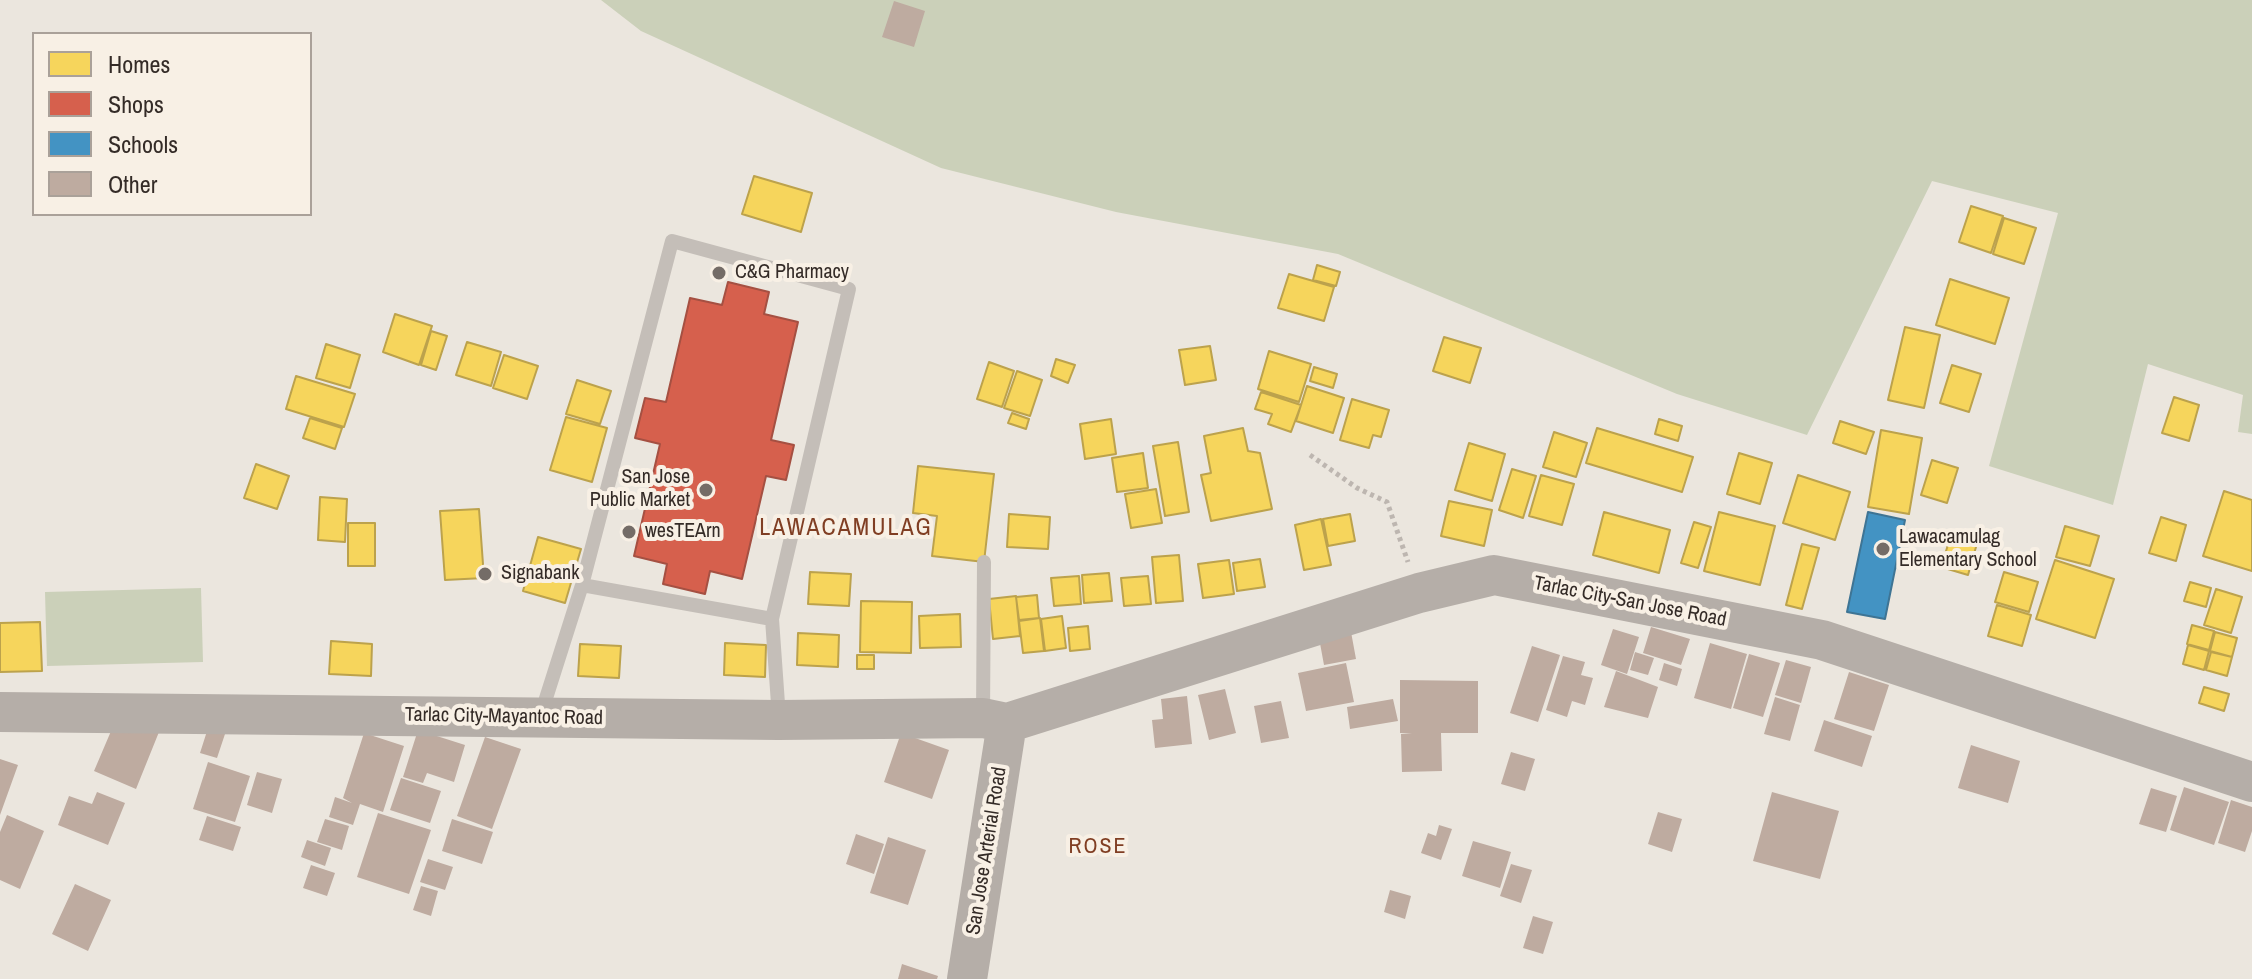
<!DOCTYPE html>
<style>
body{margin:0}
#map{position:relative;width:2252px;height:979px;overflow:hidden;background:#ebe6de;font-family:"Archivo Narrow",sans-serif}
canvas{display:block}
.legend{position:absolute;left:32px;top:32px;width:280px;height:184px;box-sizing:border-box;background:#f8f0e5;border:2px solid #aaa199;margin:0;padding:10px 14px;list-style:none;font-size:24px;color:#342b27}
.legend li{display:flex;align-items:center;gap:16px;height:40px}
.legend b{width:40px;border:2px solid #aaa199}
</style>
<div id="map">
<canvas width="2252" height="979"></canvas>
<ul class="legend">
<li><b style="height:22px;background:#f6d55c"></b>Homes</li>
<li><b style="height:22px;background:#d6604d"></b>Shops</li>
<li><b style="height:22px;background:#4393c3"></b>Schools</li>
<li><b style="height:22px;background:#beaba0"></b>Other</li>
</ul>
</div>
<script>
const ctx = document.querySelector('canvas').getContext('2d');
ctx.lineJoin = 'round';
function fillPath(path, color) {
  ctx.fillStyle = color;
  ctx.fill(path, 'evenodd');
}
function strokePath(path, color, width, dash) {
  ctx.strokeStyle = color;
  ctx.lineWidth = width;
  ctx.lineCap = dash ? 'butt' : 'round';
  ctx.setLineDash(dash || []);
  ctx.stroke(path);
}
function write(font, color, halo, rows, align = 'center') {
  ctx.font = font + ' "Archivo Narrow",sans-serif';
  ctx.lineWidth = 8;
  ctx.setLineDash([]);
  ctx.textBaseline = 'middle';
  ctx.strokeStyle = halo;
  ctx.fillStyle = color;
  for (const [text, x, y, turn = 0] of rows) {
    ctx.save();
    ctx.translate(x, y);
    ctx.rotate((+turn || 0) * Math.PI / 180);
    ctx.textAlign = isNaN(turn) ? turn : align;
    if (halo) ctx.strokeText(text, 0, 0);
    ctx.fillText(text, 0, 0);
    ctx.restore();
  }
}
fillPath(new Path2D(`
 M601,0H2252V434L2238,432L2243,395L2148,364L2113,505L1989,466L2058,213L1932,181L1807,435L1677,394L1338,254L1116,212L941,168L641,31Z
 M201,588L203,662L47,666L45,592Z`), '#cbd0b9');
const homes = new Path2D(`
 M754,176L812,193L801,232L742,214Z
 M1971,206L2003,216L1991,253L1959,242Z
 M2004,218L2036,228L2024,264L1993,254Z
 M1317,265L1340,272L1336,286L1313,280Z
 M1289,274L1334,287L1324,321L1278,308Z
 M1950,279L2009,298L1995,344L1936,325Z
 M395,314L432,326L419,365L383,352Z
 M1905,327L1940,335L1924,408L1888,400Z
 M431,331L447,336L436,370L421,365Z
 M1444,337L1481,348L1470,383L1433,371Z
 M467,342L501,352L491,386L456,375Z
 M326,344L360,355L350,388L316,378Z
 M1210,346L1216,380L1185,385L1179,350Z
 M1269,351L1311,364L1299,402L1258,389Z
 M504,355L538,366L527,399L493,388Z
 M1056,359L1075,365L1068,383L1051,376Z
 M989,362L1014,371L1002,407L977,399Z
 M1952,365L1981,374L1969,412L1940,403Z
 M1314,367L1337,374L1333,388L1310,381Z
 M1017,371L1042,380L1030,416L1004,408Z
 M296,376L355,394L344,427L286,409Z
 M577,380L611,391L600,424L566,414Z
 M1307,386L1344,398L1333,433L1296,421Z
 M1261,392L1301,405L1291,432L1268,424L1272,414L1255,409Z
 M2174,397L2199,405L2189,441L2162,433Z
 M1352,399L1389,410L1381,437L1373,435L1369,448L1340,440Z
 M1012,413L1029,419L1026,429L1008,423Z
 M566,417L607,428L592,482L550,470Z
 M310,418L342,428L335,449L303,438Z
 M1111,419L1116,454L1085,459L1080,424Z
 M1659,419L1682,426L1678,441L1655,434Z
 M1840,421L1874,432L1866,454L1833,443Z
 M1243,428L1248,451L1260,453L1272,509L1211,521L1201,475L1211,473L1204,436Z
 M1597,428L1693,457L1682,492L1586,463Z
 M1881,430L1922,438L1909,514L1868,507Z
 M1554,432L1587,443L1576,477L1543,467Z
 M1178,442L1189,512L1165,516L1153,446Z
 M1469,443L1505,454L1492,501L1455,490Z
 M1143,453L1148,488L1117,492L1112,458Z
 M1739,453L1772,463L1760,504L1727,494Z
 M1932,460L1958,468L1947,503L1921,495Z
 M256,464L289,476L277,509L244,498Z
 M918,466L994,474L984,562L932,556L937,516L913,513Z
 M1512,469L1536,476L1523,518L1499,510Z
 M1541,475L1574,484L1562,525L1529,516Z
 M1798,475L1850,492L1835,540L1783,523Z
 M1156,489L1162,523L1131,528L1125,494Z
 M2224,491L2252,500V571L2203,556Z
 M320,497L347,499L345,542L318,540Z
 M1449,501L1492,510L1484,546L1441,536Z
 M479,509L484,578L445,580L440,511Z
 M1604,512L1670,530L1659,573L1593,555Z
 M1719,512L1775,526L1760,585L1704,571Z
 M1009,514L1050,517L1048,549L1007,547Z
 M1350,514L1355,541L1328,546L1323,519Z
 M2161,517L2186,525L2176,561L2149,553Z
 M1321,519L1331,565L1304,570L1295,525Z
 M1694,522L1711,527L1698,568L1681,563Z
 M348,523H375V566H348Z
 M2065,526L2099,536L2090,566L2056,557Z
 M1952,532L1978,540L1968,575L1941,567Z
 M538,537L581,549L565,603L523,591Z
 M1802,544L1819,548L1802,609L1786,605Z
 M1179,555L1183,601L1156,603L1152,557Z
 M1260,559L1265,587L1237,591L1233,563Z
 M1229,560L1234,594L1203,598L1198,564Z
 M2055,560L2114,579L2095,638L2036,619Z
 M810,572L851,574L849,606L808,604Z
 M2004,572L2038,582L2029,612L1995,602Z
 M1109,573L1112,601L1084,603L1082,575Z
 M1079,576L1081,604L1054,606L1051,578Z
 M1148,576L1151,604L1124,606L1121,578Z
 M2190,582L2211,588L2206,607L2184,601Z
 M2216,589L2242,597L2231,633L2204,625Z
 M1037,595L1039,618L1019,620L1016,597Z
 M1016,596L1020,636L993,639L989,599Z
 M861,601L912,602L911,653L860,652Z
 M1997,605L2031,615L2022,646L1988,636Z
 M960,614L961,647L920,648L919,616Z
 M1062,616L1066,648L1045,651L1041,619Z
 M1040,618L1044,651L1023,653L1019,621Z
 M40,622L42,671L0,672V623Z
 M2192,625L2214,631L2209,650L2187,644Z
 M1088,626L1090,649L1070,651L1068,628Z
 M2215,632L2237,638L2232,657L2210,651Z
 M798,633L839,635L838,667L797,665Z
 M331,641L372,644L371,676L329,674Z
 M725,643L766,645L765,677L724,675Z
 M580,644L621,646L619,678L578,676Z
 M2188,645L2209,651L2204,670L2183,664Z
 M2211,652L2232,657L2227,676L2206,670Z
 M857,655H874V669H857Z
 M2204,687L2229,694L2224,711L2199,703Z`);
fillPath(homes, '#f6d55c');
strokePath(homes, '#bca24c', 2);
const shops = new Path2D(`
 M728,282L769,292L764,314L798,322L771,440L794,445L786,480L766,476L742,579L710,571L705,594L663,584L667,564L634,556L660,444L635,438L645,398L666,402L690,298L722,305Z`);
fillPath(shops, '#d6604d');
strokePath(shops, '#a55042', 2);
const schools = new Path2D(`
 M1868,512L1905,520L1885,619L1847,612Z`);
fillPath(schools, '#4393c3');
strokePath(schools, '#3e7494', 2);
fillPath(new Path2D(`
 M894,1L925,11L914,47L882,37Z
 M1349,621L1356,659L1324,665L1317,627Z
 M1651,627L1690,639L1681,665L1643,653Z
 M1613,629L1639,637L1627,674L1601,665Z
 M1710,643L1747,654L1731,709L1694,698Z
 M1532,646L1560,655L1538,722L1510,713Z
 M1635,652L1654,658L1648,675L1630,670Z
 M1749,654L1780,663L1763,717L1733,708Z
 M1563,656L1585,662L1581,675L1593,678L1585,705L1572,701L1567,717L1546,710Z
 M1786,660L1811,667L1801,703L1775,695Z
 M1346,663L1354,702L1306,711L1298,673Z
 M1664,663L1682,669L1677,686L1659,680Z
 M1616,671L1658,687L1648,718L1604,707Z
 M1849,672L1889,685L1874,731L1834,719Z
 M1400,680L1478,681V733H1441L1442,771L1402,772L1401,734L1412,733H1400Z
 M1225,689L1236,733L1209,740L1198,695Z
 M1187,696L1192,744L1155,748L1152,720L1163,719L1161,699Z
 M1775,697L1800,705L1790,741L1764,734Z
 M1393,699L1398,721L1350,729L1347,707Z
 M1281,701L1289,738L1261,743L1254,706Z
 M120,710L161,727L136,789L94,771Z
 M1824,720L1872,736L1862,767L1814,751Z
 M208,728L225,734L217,758L200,753Z
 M418,730L465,745L454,782L427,773L423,783L403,777Z
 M364,733L404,746L383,812L360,804L353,825L329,817L335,797L352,803L343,798Z
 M901,733L949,750L932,799L884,782Z
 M485,737L521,749L492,829L457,816Z
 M1971,745L2020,761L2008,803L1958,788Z
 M1511,752L1535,759L1525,791L1501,784Z
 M0,759L18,765L0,815Z
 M208,762L250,776L235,822L193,809Z
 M257,772L282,779L272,813L247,805Z
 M401,778L441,791L430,823L390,810Z
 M2184,787L2229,802L2214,845L2170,830Z
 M2151,788L2177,796L2166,832L2139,824Z
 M97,792L125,803L108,845L58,825L69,796L92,804Z
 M1772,792L1839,811L1820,879L1753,861Z
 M2231,800L2252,807V831L2245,852L2218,843Z
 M1658,812L1682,819L1672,852L1648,844Z
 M378,813L431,830L409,894L357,877Z
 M7,815L44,831L20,889L0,880V832Z
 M207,816L241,827L233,851L199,840Z
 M325,819L349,826L342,850L317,842Z
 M452,819L493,832L482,864L442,851Z
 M1439,825L1452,829L1441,860L1421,853L1428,833L1436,836Z
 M856,834L884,844L874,874L846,864Z
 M888,837L926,850L908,905L870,893Z
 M307,840L331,848L325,866L301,857Z
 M1473,841L1511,852L1500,888L1462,876Z
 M428,859L453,867L445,890L420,882Z
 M1511,864L1532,870L1521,903L1500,896Z
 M311,865L335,873L327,896L303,888Z
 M75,884L111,900L88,951L52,934Z
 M421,886L438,891L431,916L413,910Z
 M1390,890L1411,896L1405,919L1384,912Z
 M1533,916L1553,922L1543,954L1523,948Z
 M902,964L938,976L937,979H898Z`), '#beaba0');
strokePath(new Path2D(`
 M1310,455L1357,488L1387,502L1408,562`), '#bdb6b0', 5, [4, 4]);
strokePath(new Path2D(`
 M582,585L772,619
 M541,714L582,585L672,241L849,289L772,619L779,718
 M983,718L984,562`), '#c4beb8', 14);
strokePath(new Path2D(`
 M0,712L779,720L983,718L1007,723
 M1007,723L1419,593L1494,575L1822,640L2252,782
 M967,979L1007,723`), '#b5aea8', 40);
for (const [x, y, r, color] of [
 [719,273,8,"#746c67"],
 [706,490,8,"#746c67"],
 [629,532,8,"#746c67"],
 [1883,549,8,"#746c67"],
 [485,574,8,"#746c67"]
]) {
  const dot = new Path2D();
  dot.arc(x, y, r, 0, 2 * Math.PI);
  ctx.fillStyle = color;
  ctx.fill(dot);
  strokePath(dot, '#f8f0e5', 3);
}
write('20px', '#342b27', '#f8f0e5', [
 ["C&G Pharmacy",735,273],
 ["San Jose",690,478,"right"],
 ["Public Market",690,501,"right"],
 ["wesTEArn",645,532],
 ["Lawacamulag",1899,538],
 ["Elementary School",1899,561],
 ["Signabank",501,574]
], 'left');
write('20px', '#342b27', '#f8f0e5', [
 ["Tarlac City-San Jose Road",1630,602,11],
 ["Tarlac City-Mayantoc Road",504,717,1],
 ["San Jose Arterial Road",987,851,-81]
]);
ctx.letterSpacing = '2px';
write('22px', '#803e23', '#f8f0e5', [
 ["ROSE",1098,847]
]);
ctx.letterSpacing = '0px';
ctx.letterSpacing = '2px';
write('24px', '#803e23', '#f8f0e5', [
 ["LAWACAMULAG",846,529]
]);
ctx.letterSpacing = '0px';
</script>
